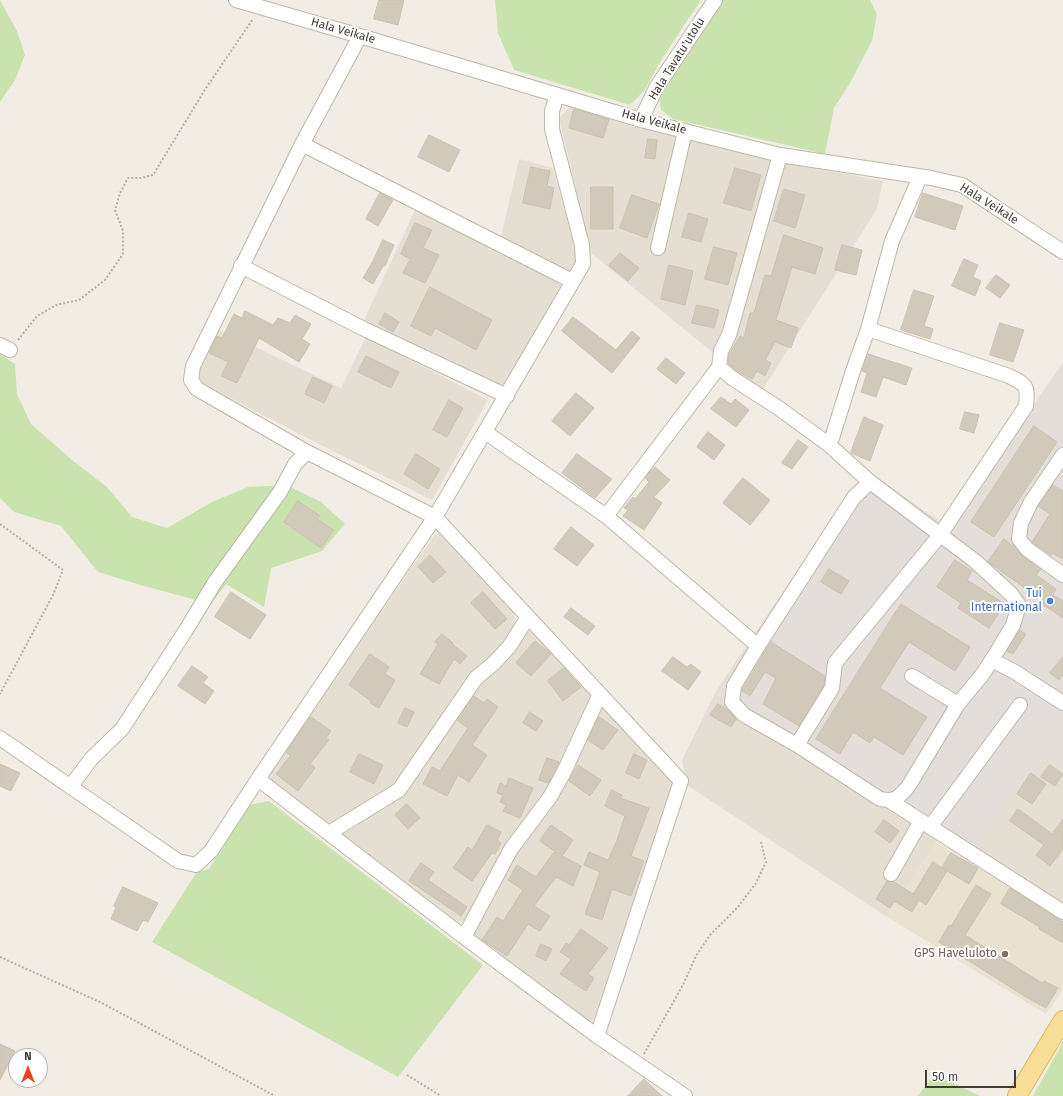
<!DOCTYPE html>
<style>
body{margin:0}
#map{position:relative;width:1063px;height:1096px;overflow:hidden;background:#f1ede4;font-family:"Fira Sans",sans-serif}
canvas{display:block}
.north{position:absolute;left:8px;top:1048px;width:40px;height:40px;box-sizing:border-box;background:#fff;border:1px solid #b3b1ae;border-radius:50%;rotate:0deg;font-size:11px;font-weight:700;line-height:16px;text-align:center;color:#423d34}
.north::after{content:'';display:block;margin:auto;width:14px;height:18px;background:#ec421f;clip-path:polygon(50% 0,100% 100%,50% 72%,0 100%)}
.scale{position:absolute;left:925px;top:1070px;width:91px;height:18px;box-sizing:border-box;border:2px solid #423d34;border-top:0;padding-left:5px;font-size:12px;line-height:14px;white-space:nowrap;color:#423d34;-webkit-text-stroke:3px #fff;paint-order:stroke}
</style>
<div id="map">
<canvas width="1063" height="1096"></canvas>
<div class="north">N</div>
<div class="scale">50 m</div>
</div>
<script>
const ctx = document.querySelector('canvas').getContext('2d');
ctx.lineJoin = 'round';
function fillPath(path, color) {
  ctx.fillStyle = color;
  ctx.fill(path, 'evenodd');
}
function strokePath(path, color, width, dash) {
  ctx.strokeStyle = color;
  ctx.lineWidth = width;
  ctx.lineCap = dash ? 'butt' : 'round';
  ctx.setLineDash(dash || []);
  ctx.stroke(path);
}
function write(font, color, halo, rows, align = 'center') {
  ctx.font = font + ' "Fira Sans",sans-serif';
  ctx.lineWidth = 4;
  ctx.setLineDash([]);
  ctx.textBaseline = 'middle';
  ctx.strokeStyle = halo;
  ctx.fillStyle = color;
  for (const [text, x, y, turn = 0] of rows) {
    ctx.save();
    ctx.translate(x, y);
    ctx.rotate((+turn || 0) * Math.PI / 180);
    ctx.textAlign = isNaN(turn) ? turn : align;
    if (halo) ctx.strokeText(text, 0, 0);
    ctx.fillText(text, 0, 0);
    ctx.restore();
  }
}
fillPath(new Path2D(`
 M570,107L632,126L771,160L883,181L877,209L761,392L591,253L559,118Z
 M519,159L553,168L578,259L568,273L500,241Z
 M415,210L558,280L561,286L506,387L497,388L364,320Z
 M218,329L341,388L366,337L488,400L432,500L315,442L201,383L197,372Z
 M444,532L513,609L515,628L503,645L398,780L384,794L336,823L326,824L271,782L268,774L435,534Z
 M526,631L535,632L592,695L549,792L511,836L481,896L466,920L454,923L339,833L400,797L482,679L504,662Z
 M716,691L911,813L941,831L936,842L887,917L687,785L682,760Z
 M606,708L671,779L673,789L651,855L613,960L596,1017L590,1021L471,936L521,843L597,710Z
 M1040,754L1063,771V906L973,850Z`), '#e4dfd2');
fillPath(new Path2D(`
 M1063,362V771L1040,755L973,850L911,813L716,691L865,470L950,528Z`), '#e3ded9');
fillPath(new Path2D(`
 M936,842L1063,919V989L1046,1014L887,917Z`), '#e9e2ce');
fillPath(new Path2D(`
 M0,0L17,31L25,55L15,80L0,102Z
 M495,0H701L663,57L644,91L630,105L514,70L498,33Z
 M721,0H870L877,14L872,41L850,83L834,108L825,154L673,119L661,110L659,95Z
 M0,354L15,364L17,394L31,424L72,460L107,487L132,517L167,528L212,502L248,487L286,485L321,502L345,524L322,551L271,568L264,607L226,584L211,604L144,586L98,572L61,526L14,512L0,498Z
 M269,801L483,965L398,1077L152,942L196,873L209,869L249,805Z
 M1063,1042V1096H1033Z
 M934,1074L980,1096H918Z`), '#cae3ae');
const building = new Path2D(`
 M379,0H404L398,25L374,19Z
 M574,109L609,119L603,138L569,128Z
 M429,135L460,150L449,172L418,157Z
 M648,139L657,140L655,159L645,158Z
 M531,167L550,171L547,186L554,188L550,209L523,203Z
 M735,168L761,175L751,211L724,203Z
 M591,187H613V229H591Z
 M784,189L805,195L795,228L774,221Z
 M380,193L393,200L378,226L366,219Z
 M923,193L963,206L955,230L915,217Z
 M632,195L659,204L647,238L620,228Z
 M689,213L708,219L701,242L682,237Z
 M415,223L432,230L423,248L439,255L425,283L403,273L410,259L401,254Z
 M784,235L823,248L815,274L792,267L776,320L798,328L791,348L775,342L765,360L771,363L765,376L757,371L752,379L736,370L728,363L729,355L740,336L744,338L750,313H754L765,275L771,276Z
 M383,240L394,245L385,266H383L373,284L363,278L373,261Z
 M842,245L862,250L856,275L835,270Z
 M714,247L737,253L728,285L705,279Z
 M620,253L639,268L628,281L609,266Z
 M964,259L978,265L973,277L981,281L975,296L952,286Z
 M669,265L693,271L685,305L661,299Z
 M996,275L1010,285L1000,298L986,288Z
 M430,287L492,320L476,350L435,328L431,336L411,326Z
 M914,290L934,296L924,326L933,329L930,339L901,330Z
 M697,305L719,310L714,328L692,323Z
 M245,311L273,325L278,318L290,323L295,315L311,324L302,339L310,344L299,362L259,338L237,383L221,376L228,362L209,353L217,336L222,338L234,314L242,318Z
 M385,313L399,322L393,332L379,324Z
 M573,317L616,350L632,331L640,338L612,373L562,331Z
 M1000,323L1024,330L1013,362L990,355Z
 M868,354L912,368L906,385L883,377L876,397L861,392L867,373L862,371Z
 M366,356L399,372L391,388L358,372Z
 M666,358L685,373L676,384L657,369Z
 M313,377L332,386L324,403L305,394Z
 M576,393L594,408L570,436L552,421Z
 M721,397L731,404L735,399L749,410L736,427L711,409Z
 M449,400L463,408L447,437L433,430Z
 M965,412L979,415L974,433L960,429Z
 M864,417L883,425L870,461L851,453Z
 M1034,426L1057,442L994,537L971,522Z
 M708,432L725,445L714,460L697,447Z
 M798,440L808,447L792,469L782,463Z
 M416,454L440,469L428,489L404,474Z
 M577,454L612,479L595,498L562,473Z
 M655,467L670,480L654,497L662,503L644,530L623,516L628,510L624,508L633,497L635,499L649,482L645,478Z
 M743,478L770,500L750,525L723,503Z
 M1053,485L1063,491V559L1052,553L1051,555L1032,542L1050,514L1038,506Z
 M298,501L320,516L317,519L334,530L321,548L284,522Z
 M571,527L594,545L577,566L554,549Z
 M1004,539L1013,546L1022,556L1041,569L1036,575L1056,589L1053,595L1063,601V618L1045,606L1038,600L1039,598L988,562Z
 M430,555L446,572L433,583L418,567Z
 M955,560L972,571L967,580L1005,604L989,628L958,608L961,603L937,587Z
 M829,569L849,581L841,594L821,582Z
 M231,592L266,615L250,639L215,617Z
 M483,592L507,619L495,629L471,603Z
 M901,604L970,647L955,671L909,642L880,688L927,717L903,755L874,737L870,743L853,732L840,754L816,739Z
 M571,608L595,626L588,635L564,617Z
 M1020,630L1026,634L1013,654L1007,651Z
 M442,634L453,643L452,644L467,656L460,664L454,659L439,684L420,674L438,644L435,642Z
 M535,641L551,654L531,676L516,663Z
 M771,642L825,676L824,685L799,726L763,704L776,678L765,672L750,696L742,691Z
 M370,654L389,667L385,674L395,680L379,708L370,703L371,701L349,685Z
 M673,657L687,667L691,664L701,672L688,690L662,671Z
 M1063,657V675L1059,680L1050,673Z
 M192,666L208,677L203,683L214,691L205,704L178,686Z
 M564,668L581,687L563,701L548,681Z
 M474,696L484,703L487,699L498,707L472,745L487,755L469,782L458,775L447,796L423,784L432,767L440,771L468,728L457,720Z
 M718,704L728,710L736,719L731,727L710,715Z
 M405,708L414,712L407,727L398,723Z
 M530,712L543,721L536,731L523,723Z
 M311,717L331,731L326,738L329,740L310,764L315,768L298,791L276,774L290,756L286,752Z
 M599,717L618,730L603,750L588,740Z
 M359,754L383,765L374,784L350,772Z
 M634,754L647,760L639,779L626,773Z
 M547,758L559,762L548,783L539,780Z
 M0,764L20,773L11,791L0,786Z
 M578,765L601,780L590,796L569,781Z
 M1050,765L1063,774L1055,786L1041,777Z
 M1031,773L1046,784L1032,804L1017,794Z
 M509,778L533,788L520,818L503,811L506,805L500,802L503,795L497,793L500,783L506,786Z
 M612,790L622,795L620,798L649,808L631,856L644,861L631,896L612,889L602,920L585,914L600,872L584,865L589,852L608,860L617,840L625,816L605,806Z
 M407,804L420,818L408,829L395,815Z
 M1018,809L1052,834L1063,819V849L1050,866L1036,855L1044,845L1010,821Z
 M884,820L899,831L890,843L875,832Z
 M487,825L501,832L497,841L501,843L495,854L492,853L472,881L453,868L468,847L472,850Z
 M551,825L573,840L562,856L581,866L573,886L556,877L534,906L550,916L540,931L528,924L507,956L482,940L497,917L503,921L523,890L508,880L517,865L536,877L554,852L557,853L540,841Z
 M951,853L978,868L969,884L942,868Z
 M933,862L947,871L926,905L919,900L912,912L894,901L890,908L876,899L887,881L894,882L913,894Z
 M421,863L434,872L428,880L467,907L461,916L409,881Z
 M976,885L991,894L965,935L1042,983L1044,981L1058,988L1046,1008L1026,997L939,942L949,925L951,926Z
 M123,887L158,903L148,922L143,920L137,931L111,919L116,907L114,906Z
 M1010,888L1063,922V943L1039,929L1040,927L1001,904Z
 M581,929L608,948L588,974L594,978L586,991L560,974L571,959L560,952L566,943L569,945Z
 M541,944L552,949L546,961L536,956Z
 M0,1044L15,1051L0,1080Z
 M644,1079L662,1096H628Z`);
fillPath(building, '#d1c9ba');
strokePath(building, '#ccc1ae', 1);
const minor = new Path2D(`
 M236,0L360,36L641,120L780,155L931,178L962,185L1063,252
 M360,36L302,144L193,366L191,380L197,389L307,452L435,517L681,781L597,1036
 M641,120L656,88L715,0
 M302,144L572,281
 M780,155L729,335L721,351L719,367L732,378L780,409L828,444L832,438L853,371L868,329L892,241L920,177
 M658,248L685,131
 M241,266L364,329L507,396
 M0,345L10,350
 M485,432L606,516L758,646
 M828,444L869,481
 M1063,455L1031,502L1021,523L1019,539L1027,549L1063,575
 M606,516L719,367
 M992,660L1013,625L1019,605L1011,594L975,561L869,481L864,488L854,497L758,646L734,686L732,702L744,715L797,745L880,799C895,802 898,798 908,787L958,704L982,675L992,660L1015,672L1063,703
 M912,676L958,704
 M0,738L178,861L196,865L211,851L258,779L435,517L583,264L582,245L552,129V111L557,95
 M797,745L832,688L835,663L940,535L1026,406C1028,386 1027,385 1009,376L868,329
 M258,779L464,937L597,1036L685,1096
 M71,786L91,759L122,729L186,630L215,582L280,492L295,464L307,452
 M890,801L1063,912
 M930,827L1020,705
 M329,833L399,790L476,678L494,663L509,647L528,617
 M891,874L921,821
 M464,937L511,849L550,797L563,774L600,694`);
const major = new Path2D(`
 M1017,1096L1063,1020`);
strokePath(minor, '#beb8aa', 16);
strokePath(major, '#dbbb67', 20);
strokePath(new Path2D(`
 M18,340L37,316L56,305L79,300L105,280L123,254V231L115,210L120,193L128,178H141L153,175L206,88L253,19
 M0,524L63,570L53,595L0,694
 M0,957L100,1002L275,1096
 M644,1054L683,985L696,956L710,935L738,907L756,883L766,862L761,842
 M407,1075L441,1096`), '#bcb099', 2, [2, 2]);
strokePath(minor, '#fff', 14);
strokePath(major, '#f8de96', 18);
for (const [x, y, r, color] of [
 [1050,601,4,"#3f7fe0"],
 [1005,954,4,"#8d6e63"]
]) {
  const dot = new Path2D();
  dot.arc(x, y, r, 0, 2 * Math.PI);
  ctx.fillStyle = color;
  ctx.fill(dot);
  strokePath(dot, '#fff', 1.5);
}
write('12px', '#423d34', '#fff', [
 ["Hala Veikale",343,31,16],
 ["Hala Tavatu'utolu",677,59,-58],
 ["Hala Veikale",654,122,15],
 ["Hala Veikale",989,204,32]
]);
write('12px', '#366cbe', '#fff', [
 ["Tui",1042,594],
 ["International",1042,608]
], 'right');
write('12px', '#785e54', '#fff', [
 ["GPS Haveluloto",997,954]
], 'right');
</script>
